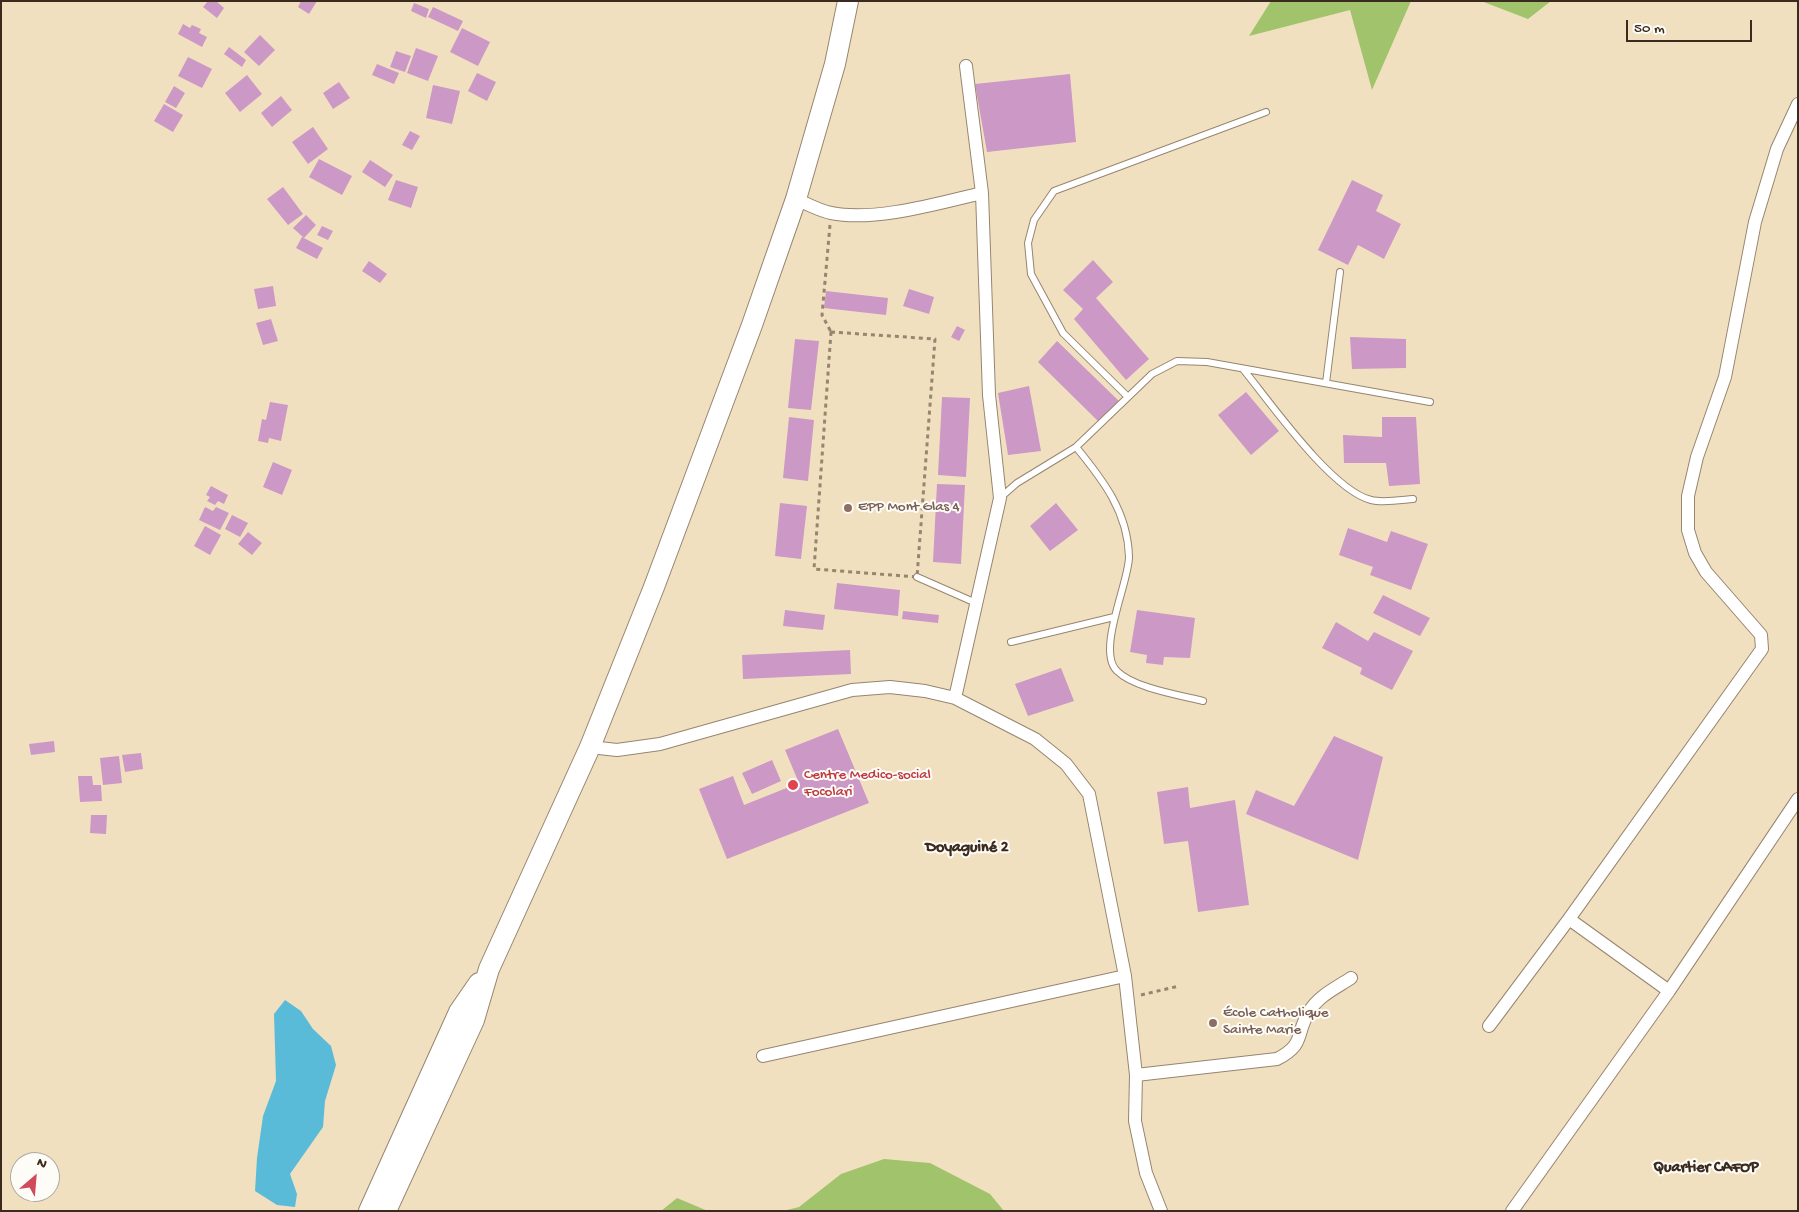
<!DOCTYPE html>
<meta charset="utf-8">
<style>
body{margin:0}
#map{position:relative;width:1799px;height:1212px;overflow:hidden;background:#f1e0c0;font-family:"Gochi Hand",sans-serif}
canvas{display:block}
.frame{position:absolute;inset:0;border:2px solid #3b2a1e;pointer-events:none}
.north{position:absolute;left:10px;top:1152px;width:50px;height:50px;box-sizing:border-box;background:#fdfcf7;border:1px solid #afa8a0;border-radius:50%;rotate:27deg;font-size:14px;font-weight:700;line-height:20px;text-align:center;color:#3b2a1e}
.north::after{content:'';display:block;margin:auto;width:18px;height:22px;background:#d1495b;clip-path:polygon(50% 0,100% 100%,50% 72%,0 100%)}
.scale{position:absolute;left:1626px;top:20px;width:126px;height:22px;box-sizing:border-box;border:2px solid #3b2a1e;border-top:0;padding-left:6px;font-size:15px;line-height:18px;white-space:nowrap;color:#3b2a1e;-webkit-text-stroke:4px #fdfcf7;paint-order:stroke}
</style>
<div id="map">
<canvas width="1799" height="1212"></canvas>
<div class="frame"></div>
<div class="north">N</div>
<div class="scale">50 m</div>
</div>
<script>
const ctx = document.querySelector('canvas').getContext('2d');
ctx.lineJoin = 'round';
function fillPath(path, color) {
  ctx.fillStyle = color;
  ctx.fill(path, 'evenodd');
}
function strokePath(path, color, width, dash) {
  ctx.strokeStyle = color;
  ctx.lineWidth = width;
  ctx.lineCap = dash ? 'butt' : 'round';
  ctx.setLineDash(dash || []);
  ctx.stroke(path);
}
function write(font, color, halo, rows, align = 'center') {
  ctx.font = font + ' "Gochi Hand",sans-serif';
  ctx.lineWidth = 4;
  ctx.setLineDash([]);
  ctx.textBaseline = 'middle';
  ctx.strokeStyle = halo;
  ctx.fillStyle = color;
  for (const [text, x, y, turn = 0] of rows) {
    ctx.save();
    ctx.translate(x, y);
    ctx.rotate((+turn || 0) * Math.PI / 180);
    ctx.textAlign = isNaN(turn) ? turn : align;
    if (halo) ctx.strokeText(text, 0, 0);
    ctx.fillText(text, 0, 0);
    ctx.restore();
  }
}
fillPath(new Path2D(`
 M1271,1H1411L1372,90L1350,10L1249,36Z
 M1481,1H1551L1528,19Z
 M884,1159L930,1163L990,1194L1004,1211H783L799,1207L841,1174Z
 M677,1198L708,1211H661Z`), '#a0c36c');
fillPath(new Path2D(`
 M285,1000L301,1011L313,1029L331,1046L336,1065L325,1101L323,1127L290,1174L297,1194L295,1207L277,1205L255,1191L257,1158L263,1116L276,1081L274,1014Z`), '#59bbd7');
fillPath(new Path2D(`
 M208,1H216L224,8L217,18L203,7Z
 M301,1H317L309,14L298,7Z
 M414,3L429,9L426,18L411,11Z
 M433,7L463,21L458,31L428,17Z
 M183,24L190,28L192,25L201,29L199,33L207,37L202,47L178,34Z
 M462,28L490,42L478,66L450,52Z
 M260,35L275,50L259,66L244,52Z
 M229,47L246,60L242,67L224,54Z
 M416,48L438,56L428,81L407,73Z
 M396,51L411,56L405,72L390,67Z
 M188,57L212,69L202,88L178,76Z
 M377,64L399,73L394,84L372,75Z
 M477,73L496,82L487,101L468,91Z
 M1070,74L1076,142L987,152L975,84Z
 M247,75L262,94L240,112L225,93Z
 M339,82L350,98L333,109L323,93Z
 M433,85L460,91L452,124L426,118Z
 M174,86L185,93L176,108L165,102Z
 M281,96L292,110L272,127L261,113Z
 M164,104L183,115L173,132L154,121Z
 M313,127L328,149L308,164L292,142Z
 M410,131L420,136L412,150L402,145Z
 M319,159L352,176L342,195L309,177Z
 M370,160L393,175L385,187L362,172Z
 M396,180L418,187L411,208L388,200Z
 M1352,180L1383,195L1376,211L1401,224L1384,259L1358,245L1348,265L1318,250Z
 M283,187L303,214L288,225L267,199Z
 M306,215L316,225L304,238L293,228Z
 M322,226L333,231L328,240L317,235Z
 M302,237L323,248L317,259L296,248Z
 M1093,260L1113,282L1096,298L1149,359L1126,380L1074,319L1083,309L1063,290Z
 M369,261L387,274L380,283L362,271Z
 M273,286L276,306L258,309L254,289Z
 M909,289L934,297L929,314L903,306Z
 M826,291L888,298L886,315L824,308Z
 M271,319L278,341L263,345L256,323Z
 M957,326L965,330L959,341L951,337Z
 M1350,337L1406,339V368L1352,369Z
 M795,339L819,341L811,410L788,408Z
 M1057,341L1121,403L1100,423L1038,362Z
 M1029,386L1041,451L1008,455L998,393Z
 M1246,392L1279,431L1251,455L1218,415Z
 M942,397L970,398L966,477L938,475Z
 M270,402L288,405L281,441L269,438L268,443L258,441L262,419L266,420Z
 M789,417L814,420L808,481L783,478Z
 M1382,417H1416L1420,484L1389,486L1386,463H1344L1343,435L1382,437Z
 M273,462L292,470L282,495L263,487Z
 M937,484L965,485L961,564L933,562Z
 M211,486L228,495L224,504L218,501L215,505L207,501L210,497L206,495Z
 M780,503L807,506L801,559L775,556Z
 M1056,503L1078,530L1050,551L1030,526Z
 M205,507L213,511L216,507L229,513L220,530L199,520Z
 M232,515L248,523L240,537L225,529Z
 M205,526L221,535L210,555L194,546Z
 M1348,528L1387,542L1391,531L1428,544L1411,590L1370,575L1373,567L1339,555Z
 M248,532L262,543L252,555L238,544Z
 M837,583L900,590L898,616L834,609Z
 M1383,595L1430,618L1420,636L1373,613Z
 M785,610L825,615L823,630L783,626Z
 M1137,610L1195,618L1190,658L1164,657L1163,665L1146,663L1147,655L1130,652Z
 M903,611L939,615L938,623L902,619Z
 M1336,622L1368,641L1374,632L1413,651L1392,690L1360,674L1362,668L1322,648Z
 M850,650L851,674L743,679L742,655Z
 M1061,668L1074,701L1028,716L1015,684Z
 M838,729L869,803L727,859L699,789L733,776L744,805L799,783L785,750Z
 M1334,736L1383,757L1358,860L1246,814L1256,790L1294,806Z
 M54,741L55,752L31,755L29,744Z
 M141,753L143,769L125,772L122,755Z
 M119,756L122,783L103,785L100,758Z
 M772,760L781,781L752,794L742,773Z
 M78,776H92L93,785H101L102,801L80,802Z
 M1188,787L1190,808L1235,800L1249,905L1198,912L1188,841L1164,844L1157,792Z
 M91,815H107L106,834L90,833Z`), '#cc98c5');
const service = new Path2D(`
 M1243,369C1270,402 1331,490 1371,500C1383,503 1401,500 1413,499
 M1326,383L1340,272
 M1128,397L1063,333L1031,274L1028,243L1034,220L1054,191L1266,112
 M1076,447C1103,480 1128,512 1129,557C1129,582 1096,651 1117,671C1134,688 1179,695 1203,701
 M1001,497L1017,483L1076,447L1152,374L1177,361L1207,362L1430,402
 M917,577L976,603
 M1011,642L1114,617`);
const minor = new Path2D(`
 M796,199C807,204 820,211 831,213C875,222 939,203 982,193
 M955,698L1000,498L989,395L982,193L966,66
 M590,747L617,750L660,744L852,690L890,687L925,691L955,698L1035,739L1066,764L1089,794L1125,976L1136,1075L1135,1121L1146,1173L1161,1211
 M1569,919L1669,991
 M1489,1026L1569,919L1762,649L1761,635L1706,572L1695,553L1688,530V496L1697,457L1725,377L1755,222L1777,149L1798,104
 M763,1056L1125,976
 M1136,1075L1277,1059C1306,1044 1295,1034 1309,1012C1318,996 1336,988 1351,978
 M1512,1211L1669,991L1798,799`);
const primary = new Path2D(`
 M369,1211L459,1012L479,983
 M386,1211L474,1020L489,969L590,747L654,587L752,325L796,199L835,64L848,1`);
strokePath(service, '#96856f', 8);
strokePath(minor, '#96856f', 14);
strokePath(primary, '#96856f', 22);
strokePath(new Path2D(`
 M830,225L822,315L831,332
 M831,332L935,339L917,577L814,569Z
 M1141,995L1179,986`), '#96856f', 3, [4, 4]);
strokePath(service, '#fff', 6);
strokePath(minor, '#fff', 12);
strokePath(primary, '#fff', 20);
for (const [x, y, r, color] of [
 [848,508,5,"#8d6e63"],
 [793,785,6,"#e0444e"],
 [1213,1023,5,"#8d6e63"]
]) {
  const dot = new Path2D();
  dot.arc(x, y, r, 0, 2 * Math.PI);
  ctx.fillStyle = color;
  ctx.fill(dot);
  strokePath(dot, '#fdfcf7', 2);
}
write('15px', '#785e54', '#fdfcf7', [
 ["EPP Mont Glas 4",858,508],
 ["École Catholique",1223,1014],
 ["Sainte Marie",1223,1031]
], 'left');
write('15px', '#be3a42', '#fdfcf7', [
 ["Centre Medico-social",804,776],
 ["Focolari",804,793]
], 'left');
write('bold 16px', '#3b2a1e', '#fdfcf7', [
 ["Doyaguiné 2",967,849],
 ["Quartier CAFOP",1706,1169]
]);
</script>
